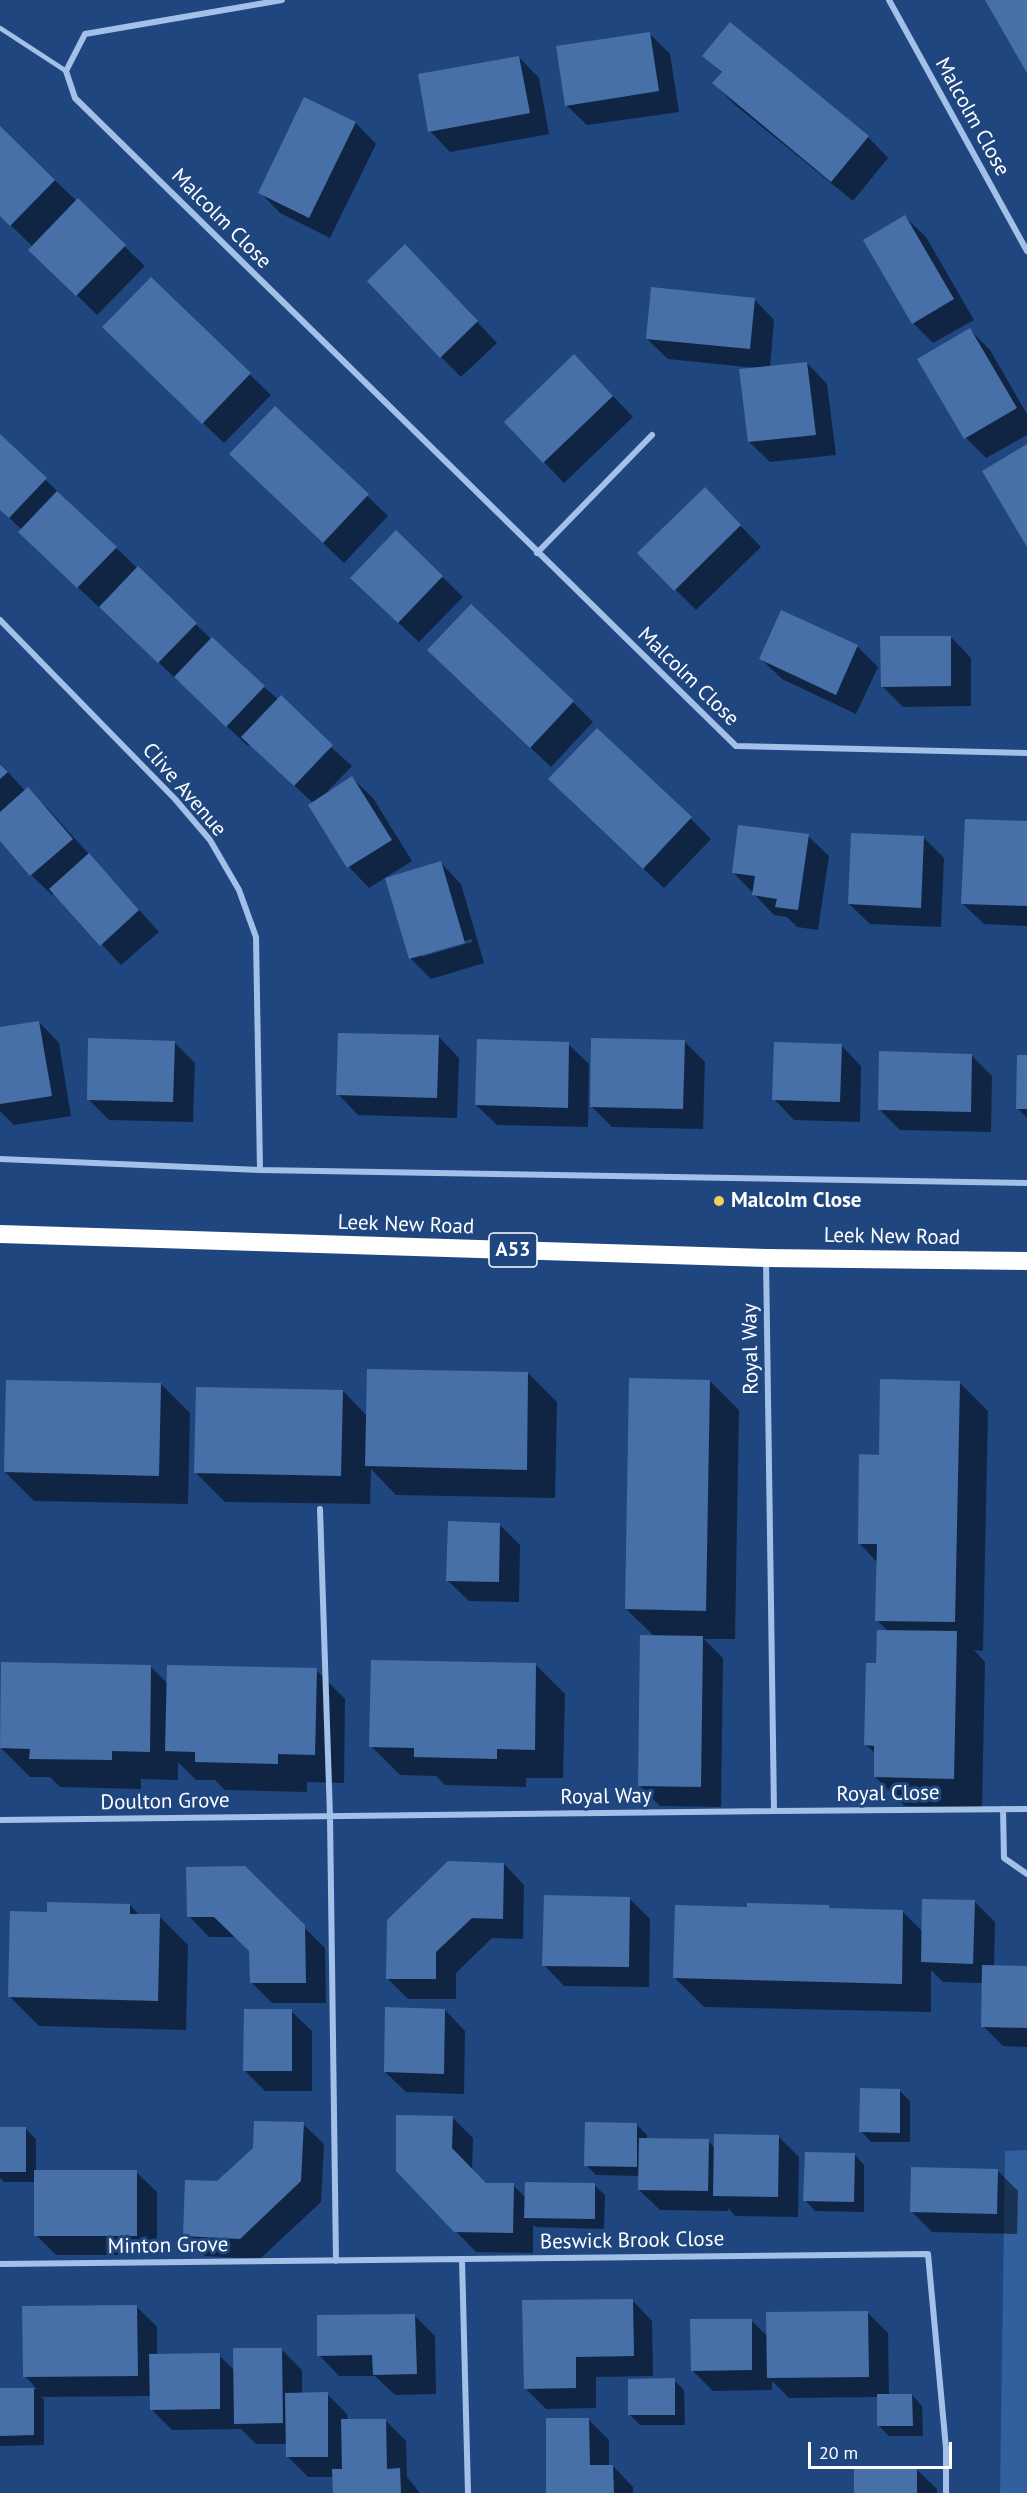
<!DOCTYPE html>
<style>
body{margin:0}
#map{position:relative;width:1027px;height:2493px;overflow:hidden;background:#1f467f;font-family:"PT Sans",sans-serif}
canvas{display:block}
.scale{position:absolute;left:808px;top:2442px;width:144px;height:27px;box-sizing:border-box;border:3px solid #fff;border-top:0;padding-left:8px;font-size:18px;line-height:21px;white-space:nowrap;color:#fff;-webkit-text-stroke:4px #1f467f;paint-order:stroke}
</style>
<div id="map">
<canvas width="1027" height="2493"></canvas>
<div class="scale">20 m</div>
</div>
<script>
const ctx = document.querySelector('canvas').getContext('2d');
ctx.lineJoin = 'round';
function fillPath(path, color) {
  ctx.fillStyle = color;
  ctx.fill(path, 'evenodd');
}
function strokePath(path, color, width, dash) {
  ctx.strokeStyle = color;
  ctx.lineWidth = width;
  ctx.lineCap = dash ? 'butt' : 'round';
  ctx.setLineDash(dash || []);
  ctx.stroke(path);
}
function write(font, color, halo, rows, align = 'center') {
  ctx.font = font + ' "PT Sans",sans-serif';
  ctx.lineWidth = 6;
  ctx.setLineDash([]);
  ctx.textBaseline = 'middle';
  ctx.strokeStyle = halo;
  ctx.fillStyle = color;
  for (const [text, x, y, turn = 0] of rows) {
    ctx.save();
    ctx.translate(x, y);
    ctx.rotate((+turn || 0) * Math.PI / 180);
    ctx.textAlign = isNaN(turn) ? turn : align;
    if (halo) ctx.strokeText(text, 0, 0);
    ctx.fillText(text, 0, 0);
    ctx.restore();
  }
}
fillPath(new Path2D(`
 M1027,2150V2493H1000L1005,2151Z`), '#325f9d');
fillPath(new Path2D(`
 M650,34L670,54L679,112L587,125L566,105Z
 M704,56L868,137L888,158L853,201L734,104L714,83L722,73Z
 M519,57L539,78L549,134L450,152L430,131Z
 M305,99L356,123L376,144L330,238L280,213L260,192Z
 M0,128L145,266L97,315L31,250L33,247L0,215Z
 M905,217L926,237L974,320L933,343L913,323Z
 M426,267L497,343L461,377L441,357Z
 M151,279L271,395L224,443L124,347Z
 M754,299L774,320L770,368L807,363L827,384L836,455L770,462L749,442L756,368L668,359L647,339Z
 M970,330L990,350L1027,414V435L986,458L966,438Z
 M595,377L633,417L564,483L506,422Z
 M276,408L388,516L344,563L252,475Z
 M0,436L212,640L352,766L326,793L352,778L373,798L412,861L369,888L349,867L310,805L313,803L250,744L248,746L41,553L22,530L0,509Z
 M705,489L761,547L696,610L639,553Z
 M396,532L463,597L419,642L372,598Z
 M782,612L858,647L878,667L856,714L782,679L761,659Z
 M951,637L971,658V706L903,707L882,686Z
 M449,671L573,702L593,722L551,767Z
 M0,763L26,792L28,789L49,810L159,932L121,965L54,893L52,895L31,875L0,839Z
 M570,800L690,818L711,839L664,888Z
 M1027,823V926L984,924L963,904Z
 M808,836L829,856L818,930L797,927L787,917L774,915L733,872Z
 M923,837L944,858L941,927L870,924L849,904Z
 M441,863L461,884L484,963L431,979L410,958ZM472,939V942L421,957V954Z
 M39,1022L59,1043L71,1116L14,1125L0,1111V1029Z
 M439,1037L459,1058L457,1118L358,1115L338,1094Z
 M684,1041L705,1062L703,1129L612,1127L589,1104Z
 M174,1042L195,1063L193,1122L109,1120L88,1099Z
 M568,1044L589,1064L588,1127L497,1125L476,1105Z
 M841,1045L861,1066L860,1122L794,1120L774,1099Z
 M971,1055L992,1076L991,1132L900,1130L879,1109Z
 M1027,1056V1118L1017,1108Z
 M528,1373L557,1402L555,1498L396,1495L371,1469L370,1504L225,1502L196,1473L343,1391L368,1417Z
 M710,1381L739,1410L735,1639H704L723,1658L721,1807L660,1806L639,1785L654,1636L626,1609Z
 M959,1382L988,1411L983,1651L974,1650L985,1662L982,1808L905,1806L875,1777L876,1754L866,1745L877,1665L888,1631L877,1620L878,1563L859,1543L880,1456Z
 M161,1384L190,1413L188,1504L34,1501L5,1472Z
 M499,1524L520,1545L519,1602L469,1601L448,1581Z
 M536,1665L565,1694L563,1778H526V1787L445,1785L436,1776L400,1775L371,1746Z
 M150,1666L168,1684L316,1670L345,1699L344,1783L307,1782V1792L225,1790L215,1780H196L178,1762V1780L141,1779V1789L60,1787L50,1777H30L1,1748Z
 M504,1864L524,1885L523,1939L492,1938L456,1973V1999H408L387,1978Z
 M244,1868L325,1948L326,2003H272L251,1982V1951L236,1937H209L189,1916Z
 M630,1899L650,1919L649,1987L564,1986L544,1965Z
 M974,1901L995,1922L994,1966L1027,1967V2047L1003,2046L983,2026V1983L943,1982L931,1970V2012L704,2007L675,1978L749,1908L828,1907L832,1910L903,1912L923,1932Z
 M130,1905L140,1916H159L188,1945L186,2030L39,2026L10,1997L48,1913Z
 M445,2010L465,2031L464,2094L406,2092L385,2072Z
 M291,2011L312,2031V2091H265L245,2071Z
 M900,2091L910,2101V2142H871L861,2131Z
 M452,2117L473,2138L472,2170L486,2184L513,2185L526,2198L594,2185L605,2195L604,2229L536,2227L533,2225V2253L476,2252L397,2171Z
 M303,2124L324,2144L321,2202L260,2259L205,2256L184,2236L218,2183Z
 M637,2125L647,2135V2139L708,2141L715,2148L779,2137L799,2157L798,2217L735,2216L728,2208V2211L660,2210L639,2190L640,2176L596,2175L586,2165Z
 M0,2129H26L36,2139V2171L136,2172L157,2192V2255H56L36,2235L35,2182H4L0,2178Z
 M854,2154L864,2165V2212L815,2211L805,2200Z
 M997,2170L1018,2191L1017,2234L932,2232L912,2212Z
 M632,2300L652,2321L653,2376L596,2377V2408L546,2409L525,2388Z
 M136,2306L157,2327V2355H219L235,2371L281,2349L302,2370V2394H327L347,2414L348,2421H386L406,2441L407,2477L420,2493H334V2477H308L288,2457V2444H256L241,2429L172,2430L151,2409V2396L41,2397L44,2399V2445L0,2446V2389H37L25,2376Z
 M867,2312L888,2333L889,2395H912L922,2406L923,2436H889L879,2426L878,2397L789,2398L772,2381V2390L713,2391L692,2370L751,2320L768,2337Z
 M415,2316L435,2336L436,2394L395,2395L375,2376H339L319,2355Z
 M674,2380L684,2390L685,2425H640L629,2414Z
 M588,2419L609,2440V2466H613L633,2487V2493H548Z
 M916,2469L937,2489V2493H855Z`), '#0007');
fillPath(new Path2D(`
 M985,0H1027V73Z
 M730,22L869,136L831,182L712,83L722,72L702,56Z
 M650,32L659,91L565,106L556,46Z
 M519,56L530,113L428,132L418,74Z
 M304,97L356,122L309,218L258,193Z
 M0,126L55,180L10,226L0,216Z
 M78,198L126,245L76,296L28,250Z
 M905,215L954,299L912,324L863,240Z
 M405,244L478,321L440,358L367,281Z
 M151,277L251,373L202,424L102,327Z
 M651,287L755,298L750,349L646,339Z
 M970,328L1017,408L964,439L917,359Z
 M574,354L613,396L543,463L504,422Z
 M807,362L816,435L748,442L739,369Z
 M275,406L369,494L323,543L229,454Z
 M0,434L47,478L9,518L0,510Z
 M1027,444V547L982,471Z
 M705,487L741,525L674,591L637,553Z
 M57,491L117,547L77,588L18,532Z
 M396,530L443,576L398,623L350,578Z
 M138,566L197,623L158,663L99,607Z
 M471,604L574,701L530,748L427,650Z
 M781,610L858,645L836,695L759,659Z
 M880,636H951V686L881,687Z
 M212,637L265,686L226,727L174,677Z
 M281,695L333,745L294,786L241,737Z
 M597,728L692,817L643,869L548,779Z
 M0,764L8,772L0,779Z
 M352,776L392,840L347,868L308,805Z
 M28,787L73,839L30,876L0,841V812Z
 M965,819L1027,821V906L961,904Z
 M738,825L809,834L798,910L775,907L777,899L752,895L755,876L732,873Z
 M851,833L924,836L921,908L848,904Z
 M89,853L139,910L100,946L49,889Z
 M441,861L465,943L409,959L385,878Z
 M39,1021L52,1096L0,1104V1027Z
 M338,1033L439,1035L437,1098L336,1095Z
 M88,1038L175,1041L173,1102L87,1100Z
 M591,1038L685,1040L683,1109L590,1107Z
 M477,1039L569,1042L568,1108L475,1105Z
 M774,1042L842,1044L840,1102L772,1100Z
 M879,1051L972,1054L971,1112L878,1110Z
 M1017,1055H1027V1109H1016Z
 M367,1369L528,1372L527,1470L365,1466Z
 M629,1378L710,1380L706,1611L625,1609Z
 M880,1379L960,1381L955,1622L875,1621L877,1544H858L859,1454L879,1455Z
 M6,1380L161,1383L159,1476L4,1472Z
 M196,1387L343,1390L341,1476L194,1473Z
 M448,1521L500,1523L499,1582L446,1581Z
 M877,1630L957,1631L954,1779L874,1777V1746L864,1745L866,1663H876Z
 M640,1635L703,1636L701,1787L638,1786Z
 M371,1660L536,1663L535,1750L497,1749V1759L414,1757V1748L369,1747Z
 M1,1662L151,1665L150,1752L112,1751V1760L29,1759L30,1749L0,1748Z
 M167,1665L317,1668L315,1755L278,1754V1764L195,1762V1752L165,1751Z
 M448,1861L504,1863L503,1919L472,1918L436,1952V1979H386L387,1920Z
 M245,1866L305,1925L306,1983H250L249,1951L214,1917H187L186,1867Z
 M544,1895L630,1897L629,1967L542,1966Z
 M922,1899L975,1900L973,1964L921,1962Z
 M47,1902L130,1904V1914H160L158,2001L8,1997L10,1911L47,1912Z
 M747,1903L829,1905V1908L903,1910L902,1984L673,1978L675,1905L747,1907Z
 M982,1965L1027,1966V2028L981,2027Z
 M385,2007L445,2009L444,2074L384,2072Z
 M244,2009H292V2071H243Z
 M860,2088L900,2089V2133L859,2132Z
 M396,2115L453,2116L452,2148L486,2183H514L513,2233L454,2232L396,2171Z
 M254,2121L304,2122L301,2181L240,2239L183,2236L185,2180L217,2181L253,2148Z
 M585,2122L637,2123V2167L584,2166Z
 M0,2127H26V2172H0Z
 M714,2134L779,2135L778,2197L713,2196Z
 M639,2138L709,2139L708,2191L638,2190Z
 M805,2152L855,2153L854,2202L803,2201Z
 M911,2167L998,2169L997,2214L910,2212Z
 M34,2170H137V2236H34Z
 M525,2182L595,2183V2219L524,2218Z
 M633,2299L634,2356L576,2357V2388L524,2389L522,2300Z
 M137,2305L138,2376L23,2377L22,2306Z
 M868,2311L869,2377L767,2378L766,2312Z
 M415,2314L417,2374L373,2375L372,2355L317,2356V2315Z
 M690,2319H752V2370L691,2371Z
 M233,2348H282L283,2423L234,2424Z
 M220,2353V2409L150,2410L149,2354Z
 M675,2378V2415H628V2379Z
 M0,2388H34V2435L0,2436Z
 M328,2392V2457H286L285,2393Z
 M877,2394H912L913,2426H877Z
 M546,2418H589L590,2465H613L614,2493H546Z
 M341,2419H386L387,2469L400,2468L401,2493H333L332,2469H342Z
 M917,2467V2493H854V2468Z`), '#4770a9');
strokePath(new Path2D(`
 M0,28L66,71`), '#a3c0e8', 4.5);
strokePath(new Path2D(`
 M282,0L85,34L66,71L75,98L736,746L1027,753
 M889,0L1027,251
 M537,553L652,435
 M0,620L175,799L210,840L239,890L256,937L260,1170
 M0,1159L260,1170L1027,1183
 M320,1509L330,1817L336,2261
 M1003,1809L1004,1858L1027,1874
 M774,1811L1027,1809
 M0,1820L774,1811L766,1259
 M462,2259L468,2493
 M0,2264L928,2254L946,2448V2493`), '#a3c0e8', 6);
strokePath(new Path2D(`
 M0,1234L766,1258L1027,1261`), '#fff', 18);
for (const [x, y, r, color] of [
 [719,1201,6,"#f6cf62"]
]) {
  const dot = new Path2D();
  dot.arc(x, y, r, 0, 2 * Math.PI);
  ctx.fillStyle = color;
  ctx.fill(dot);
  strokePath(dot, '#1f467f', 2);
}
for (const [x, y, w] of [
 [513,1250,48]
]) {
  const box = new Path2D();
  box.roundRect(x - w / 2, y - 17, w, 34, 4.5);
  ctx.fillStyle = '#1f467f';
  ctx.fill(box);
  strokePath(box, '#fff', 1.5);
}
write('bold 20px', '#fff', null, [
 ["A53",513,1250]
]);
write('21px', '#fff', '#1f467f', [
 ["Malcolm Close",972,117,61],
 ["Malcolm Close",221,219,45],
 ["Malcolm Close",688,677,44],
 ["Clive Avenue",184,790,49],
 ["Leek New Road",406,1225,2],
 ["Leek New Road",892,1237,1],
 ["Royal Way",751,1349,-91],
 ["Royal Close",888,1794,-1],
 ["Royal Way",606,1797,-1],
 ["Doulton Grove",165,1802,-1],
 ["Beswick Brook Close",632,2241,-1],
 ["Minton Grove",168,2246,-1]
]);
write('bold 21px', '#fff', '#1f467f', [
 ["Malcolm Close",731,1201]
], 'left');
</script>
